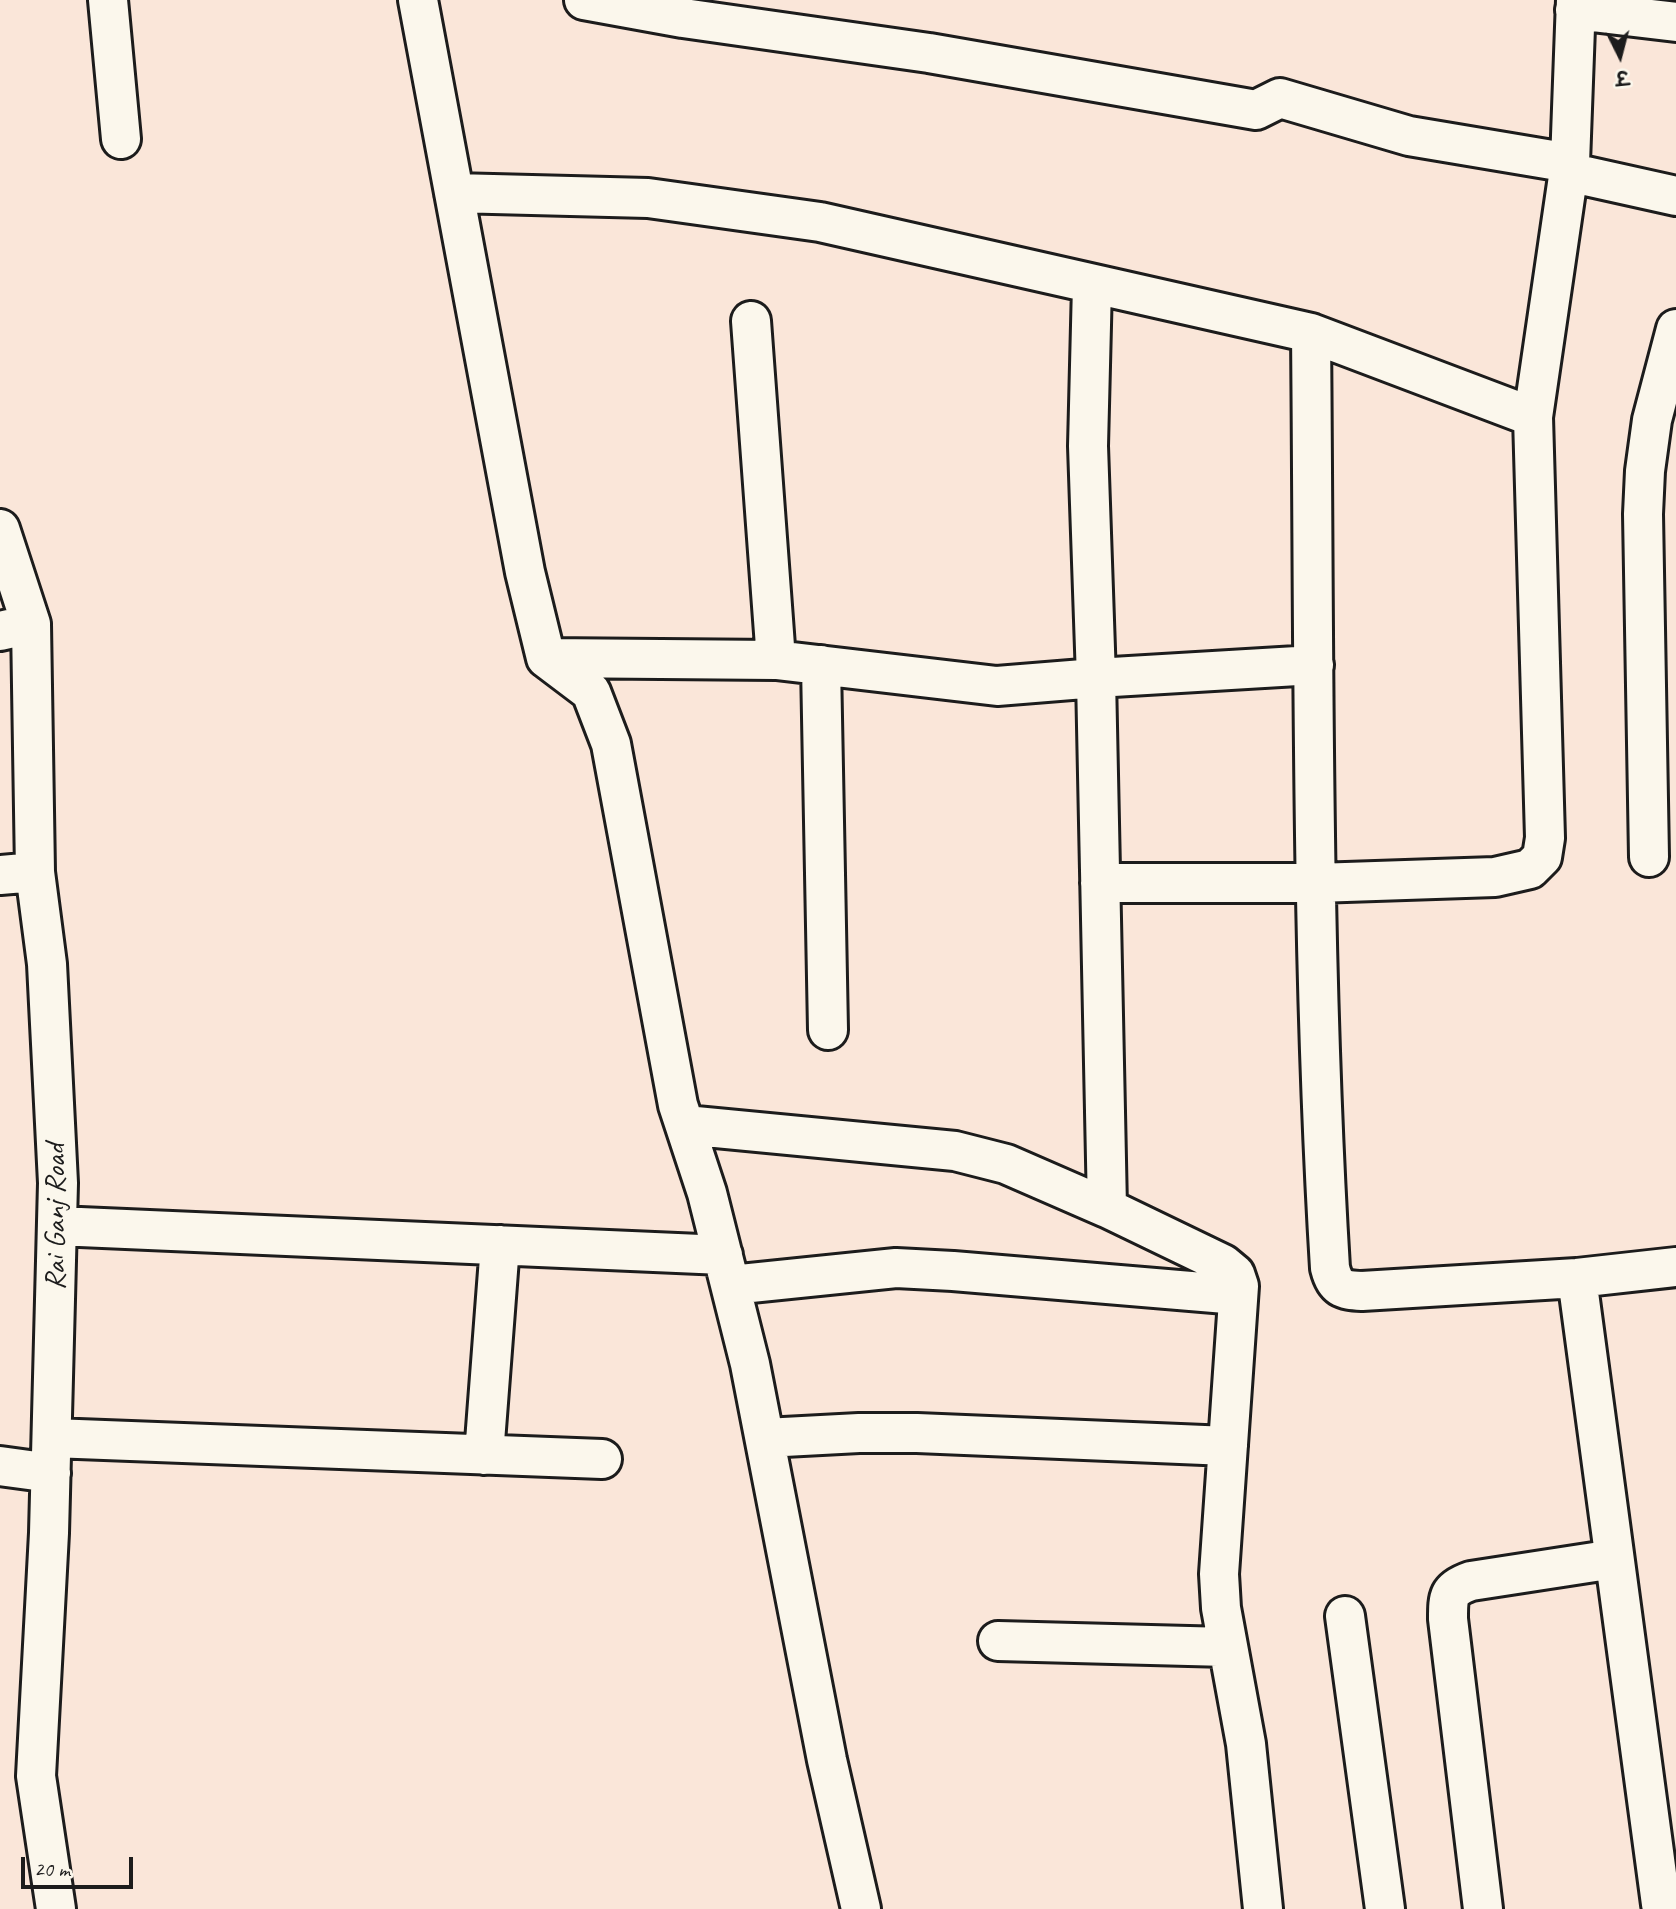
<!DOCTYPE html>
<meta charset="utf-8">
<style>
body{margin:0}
#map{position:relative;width:1676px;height:1909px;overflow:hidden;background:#fae6d9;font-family:Caveat,"Playpen Sans Deva",sans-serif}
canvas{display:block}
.north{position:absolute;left:1585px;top:21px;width:70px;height:70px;-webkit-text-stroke:5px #fbf7ec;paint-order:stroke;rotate:174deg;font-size:19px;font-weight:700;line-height:28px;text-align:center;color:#1c1c1c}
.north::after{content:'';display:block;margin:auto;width:24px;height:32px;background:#1c1c1c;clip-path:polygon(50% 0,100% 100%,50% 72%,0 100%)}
.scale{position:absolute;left:21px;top:1857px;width:112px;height:32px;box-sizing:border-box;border:4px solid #1c1c1c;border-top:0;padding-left:9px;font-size:21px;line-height:24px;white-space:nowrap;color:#1c1c1c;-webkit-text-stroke:5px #fbf7ec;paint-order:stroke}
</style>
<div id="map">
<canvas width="1676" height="1909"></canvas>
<div class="north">उ</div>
<div class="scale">20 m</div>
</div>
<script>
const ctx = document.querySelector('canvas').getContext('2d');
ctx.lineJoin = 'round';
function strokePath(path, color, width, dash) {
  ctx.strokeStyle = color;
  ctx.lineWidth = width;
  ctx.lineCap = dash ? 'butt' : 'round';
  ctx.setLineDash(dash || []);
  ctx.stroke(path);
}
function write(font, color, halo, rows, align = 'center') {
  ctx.font = font + ' Caveat,sans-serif';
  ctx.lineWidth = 5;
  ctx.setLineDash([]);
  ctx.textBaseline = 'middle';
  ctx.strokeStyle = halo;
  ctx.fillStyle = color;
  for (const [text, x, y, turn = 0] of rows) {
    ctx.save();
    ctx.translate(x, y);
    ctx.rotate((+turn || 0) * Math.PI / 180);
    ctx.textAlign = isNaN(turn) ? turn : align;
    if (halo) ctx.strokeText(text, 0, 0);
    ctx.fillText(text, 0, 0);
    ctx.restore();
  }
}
const minor = new Path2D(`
 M108,0L121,139
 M418,0L525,572L546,658L591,692L611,744L678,1105L707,1193L750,1364L827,1760L861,1909
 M584,0L683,18L929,53L1256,110L1280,98L1409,136L1570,163
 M1575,10L1676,22
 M1568,172L1676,196
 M454,193L648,198L820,222L1311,333C1314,645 1311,957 1330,1268C1335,1288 1342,1290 1362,1291L1577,1278L1676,1267
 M1092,285L1088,446L1096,678L1314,665
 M751,321L776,660
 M1311,333L1533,417
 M0,529L31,624L35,872L47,964L58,1183L49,1533L36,1776L56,1909
 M0,631L31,624
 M546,658L776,660L997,686L1096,678L1107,1208
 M821,665L828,1030
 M1649,857L1643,514L1645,471L1652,420L1676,329
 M0,875L35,872
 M1100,883H1316L1495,877L1530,869L1542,857L1545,838L1533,417L1570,163L1576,0
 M685,1125L955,1151L1006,1164L1107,1208L1223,1264L1235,1274L1239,1286L1219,1574L1221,1608L1246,1744L1263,1909
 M57,1226L723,1255
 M1577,1278L1661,1904
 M731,1285L896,1268L953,1271L1238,1295
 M52,1438L602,1459
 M765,1438L859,1433H917L1228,1446
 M484,1455L500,1245
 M0,1466L51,1473
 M1345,1616L1385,1909
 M998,1641L1227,1647
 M1483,1909L1448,1619C1448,1596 1448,1589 1471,1581L1614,1559`);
strokePath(minor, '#1c1c1c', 44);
strokePath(minor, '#fbf7ec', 38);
write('30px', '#1c1c1c', '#fbf7ec', [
 ["Rai Ganj Road",56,1217,-90]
]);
</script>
